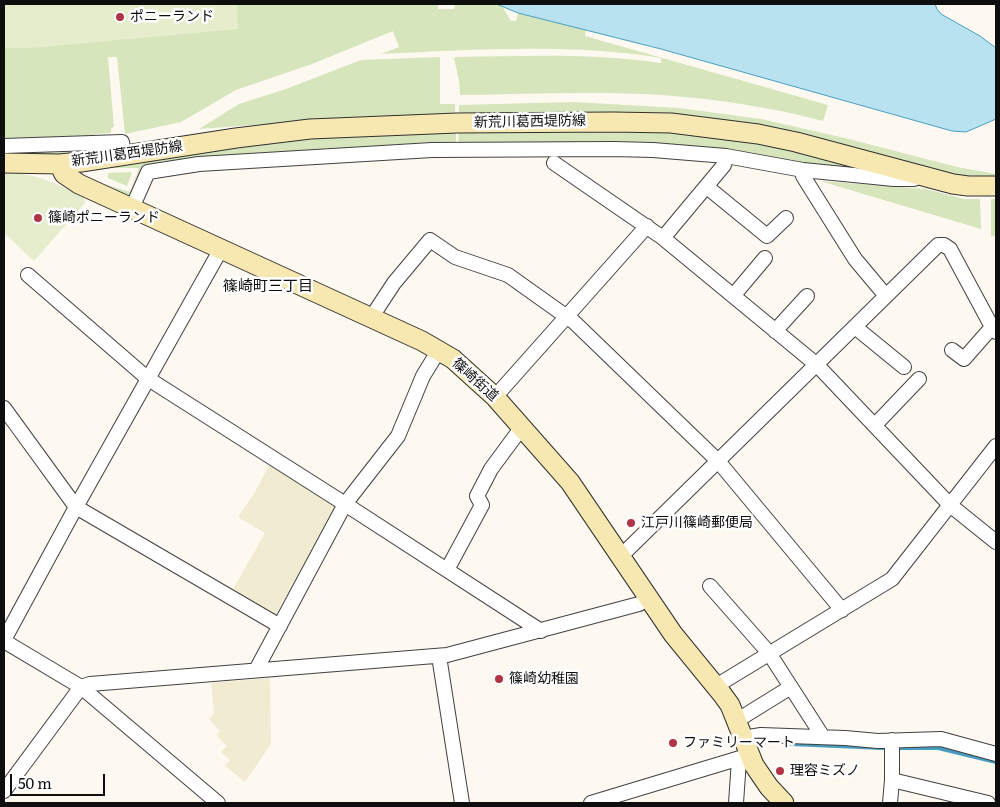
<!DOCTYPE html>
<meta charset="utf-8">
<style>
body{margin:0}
#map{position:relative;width:1000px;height:807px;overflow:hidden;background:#fdf9f0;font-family:Literata,serif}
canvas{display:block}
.frame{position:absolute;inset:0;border:5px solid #0e0e0e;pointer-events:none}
.scale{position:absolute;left:10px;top:774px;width:95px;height:22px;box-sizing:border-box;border:2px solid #0e0e0e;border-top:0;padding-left:6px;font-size:15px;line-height:18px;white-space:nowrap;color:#0e0e0e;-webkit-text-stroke:4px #fff;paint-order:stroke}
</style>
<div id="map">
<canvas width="1000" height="807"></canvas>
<div class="frame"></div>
<div class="scale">50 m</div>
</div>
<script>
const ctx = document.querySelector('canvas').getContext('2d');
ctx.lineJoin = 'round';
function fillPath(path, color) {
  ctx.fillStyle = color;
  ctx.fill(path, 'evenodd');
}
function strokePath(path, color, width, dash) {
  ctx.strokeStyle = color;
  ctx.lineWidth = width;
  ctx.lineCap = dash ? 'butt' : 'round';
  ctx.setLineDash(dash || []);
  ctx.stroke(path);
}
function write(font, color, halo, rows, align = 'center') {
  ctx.font = font + ' Literata,"Noto Sans JP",serif';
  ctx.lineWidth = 5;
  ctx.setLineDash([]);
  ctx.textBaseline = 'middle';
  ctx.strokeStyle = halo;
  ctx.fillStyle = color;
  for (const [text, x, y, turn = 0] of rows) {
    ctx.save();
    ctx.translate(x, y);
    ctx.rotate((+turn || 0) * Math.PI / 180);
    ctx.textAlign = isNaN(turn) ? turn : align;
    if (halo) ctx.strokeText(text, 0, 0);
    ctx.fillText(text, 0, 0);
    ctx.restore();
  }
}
fillPath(new Path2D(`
 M271,462L335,505L336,509L275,616L232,591L265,533L238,517L255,492Z
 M270,678L271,744L245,782L225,766L230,760L221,752L227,746L216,735L220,731L209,719L214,713L211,683Z`), '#f1ebd2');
fillPath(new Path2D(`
 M4,4H438V9H454L455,4H497L502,6L511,21H516L518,13L586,30L585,36L828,105L823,121C770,107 716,99 662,95C595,91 527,94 460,95L459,81L454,58L456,57C525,56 593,53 661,63V58C569,43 474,50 381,54L399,47L393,31L312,64L236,90L181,122L125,134L117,57H108L114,127L111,128V133L95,134V139L4,141Z
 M440,57V104H455V116L335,119L199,129L239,104L286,89L361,60Z
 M573,102L679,108L761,119L845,138L957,167L996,174V179H965L797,133L459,116V105Z
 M633,128L743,138L894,174L815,168L755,157L458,147L459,130Z
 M456,130V146L145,168L132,197L104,184L130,192L139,168H110L108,165L281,139Z
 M101,148L93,154L4,156V151Z
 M130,172L132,173L127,186L108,178V173Z
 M820,181L926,189L964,199H980L981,229Z
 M991,199H996V235L991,237Z`), '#d6e5bc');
fillPath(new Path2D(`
 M4,4H237L238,29L31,48H4Z
 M4,173C35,172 57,184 84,197L85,203L34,261L4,233Z`), '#e5edcd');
const water = new Path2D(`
 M497,4H935L937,9L941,14L980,36L996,48V119L966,132L952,131L661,49L518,13Z`);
fillPath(water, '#b9e2f0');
strokePath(water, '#479dc0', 1);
strokePath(new Path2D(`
 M791,744L883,748
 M900,748H938L996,762`), '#479dc0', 4);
const street = new Path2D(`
 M4,146L122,142L124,156
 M554,163L663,238L817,365L950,505L996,542
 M803,170V176L855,259L886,296
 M707,187L767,236L786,218
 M132,208L148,172L199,164L432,150L613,149L653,150L726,156L803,170L894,179H914
 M663,238L724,165L726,156
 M28,275L147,378L345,504L541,631
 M733,296L765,258
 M371,318L394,283L430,240L455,257L508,275L574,322L718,461L842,610
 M855,327L904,367
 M775,331L807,296
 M952,350L964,359L992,327
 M495,397L647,226
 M4,408L76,507L280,626
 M875,425L919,379
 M620,557L938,245H944L950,249L992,327L996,332
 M447,570L482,505L477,496L491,469L522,427
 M710,586L769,653L823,737
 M4,640L76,507L221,249
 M4,641L81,687L218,803
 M439,656L462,803
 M256,670L345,504L398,436L423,376L439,350
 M716,686L892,579L996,446
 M736,721L791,687
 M743,738L761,735L845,738L878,741L941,739L996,754
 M892,780L988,803
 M4,791L81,687L90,684L447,655L639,604L648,598
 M591,803L750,755
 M736,803L739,760
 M890,803L892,780V740`);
const secondary = new Path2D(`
 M4,163L59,164L81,162L236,138L310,129L457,123L613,122L671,123L758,134L796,142L953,184L968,186H996
 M59,164L64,174L79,184L422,341L453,359L495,397L570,482L673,634L722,694L730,705L754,765L769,787L784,803`);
strokePath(street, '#414141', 16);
strokePath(secondary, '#303030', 21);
strokePath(street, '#fff', 14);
strokePath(secondary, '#f7e8b1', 19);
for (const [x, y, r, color] of [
 [120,17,5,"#b03346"],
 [38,218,5,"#b03346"],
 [631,523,5,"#b03346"],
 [499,679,5,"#b03346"],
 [673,743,5,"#b03346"],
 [780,771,5,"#b03346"]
]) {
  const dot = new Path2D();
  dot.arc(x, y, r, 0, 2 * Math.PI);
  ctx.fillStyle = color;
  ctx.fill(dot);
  strokePath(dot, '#fff', 2);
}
write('14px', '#0e0e0e', '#fff', [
 ["ポニーランド",130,17],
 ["篠崎ポニーランド",48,218],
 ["江戸川篠崎郵便局",641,523],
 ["篠崎幼稚園",509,679],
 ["ファミリーマート",683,743],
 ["理容ミズノ",790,771]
], 'left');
write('14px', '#0e0e0e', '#fff', [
 ["新荒川葛西堤防線",530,122,-1],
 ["新荒川葛西堤防線",127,154,-8],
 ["篠崎街道",475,380,42]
]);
write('15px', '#0e0e0e', '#fff', [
 ["篠崎町三丁目",268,287]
]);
</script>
